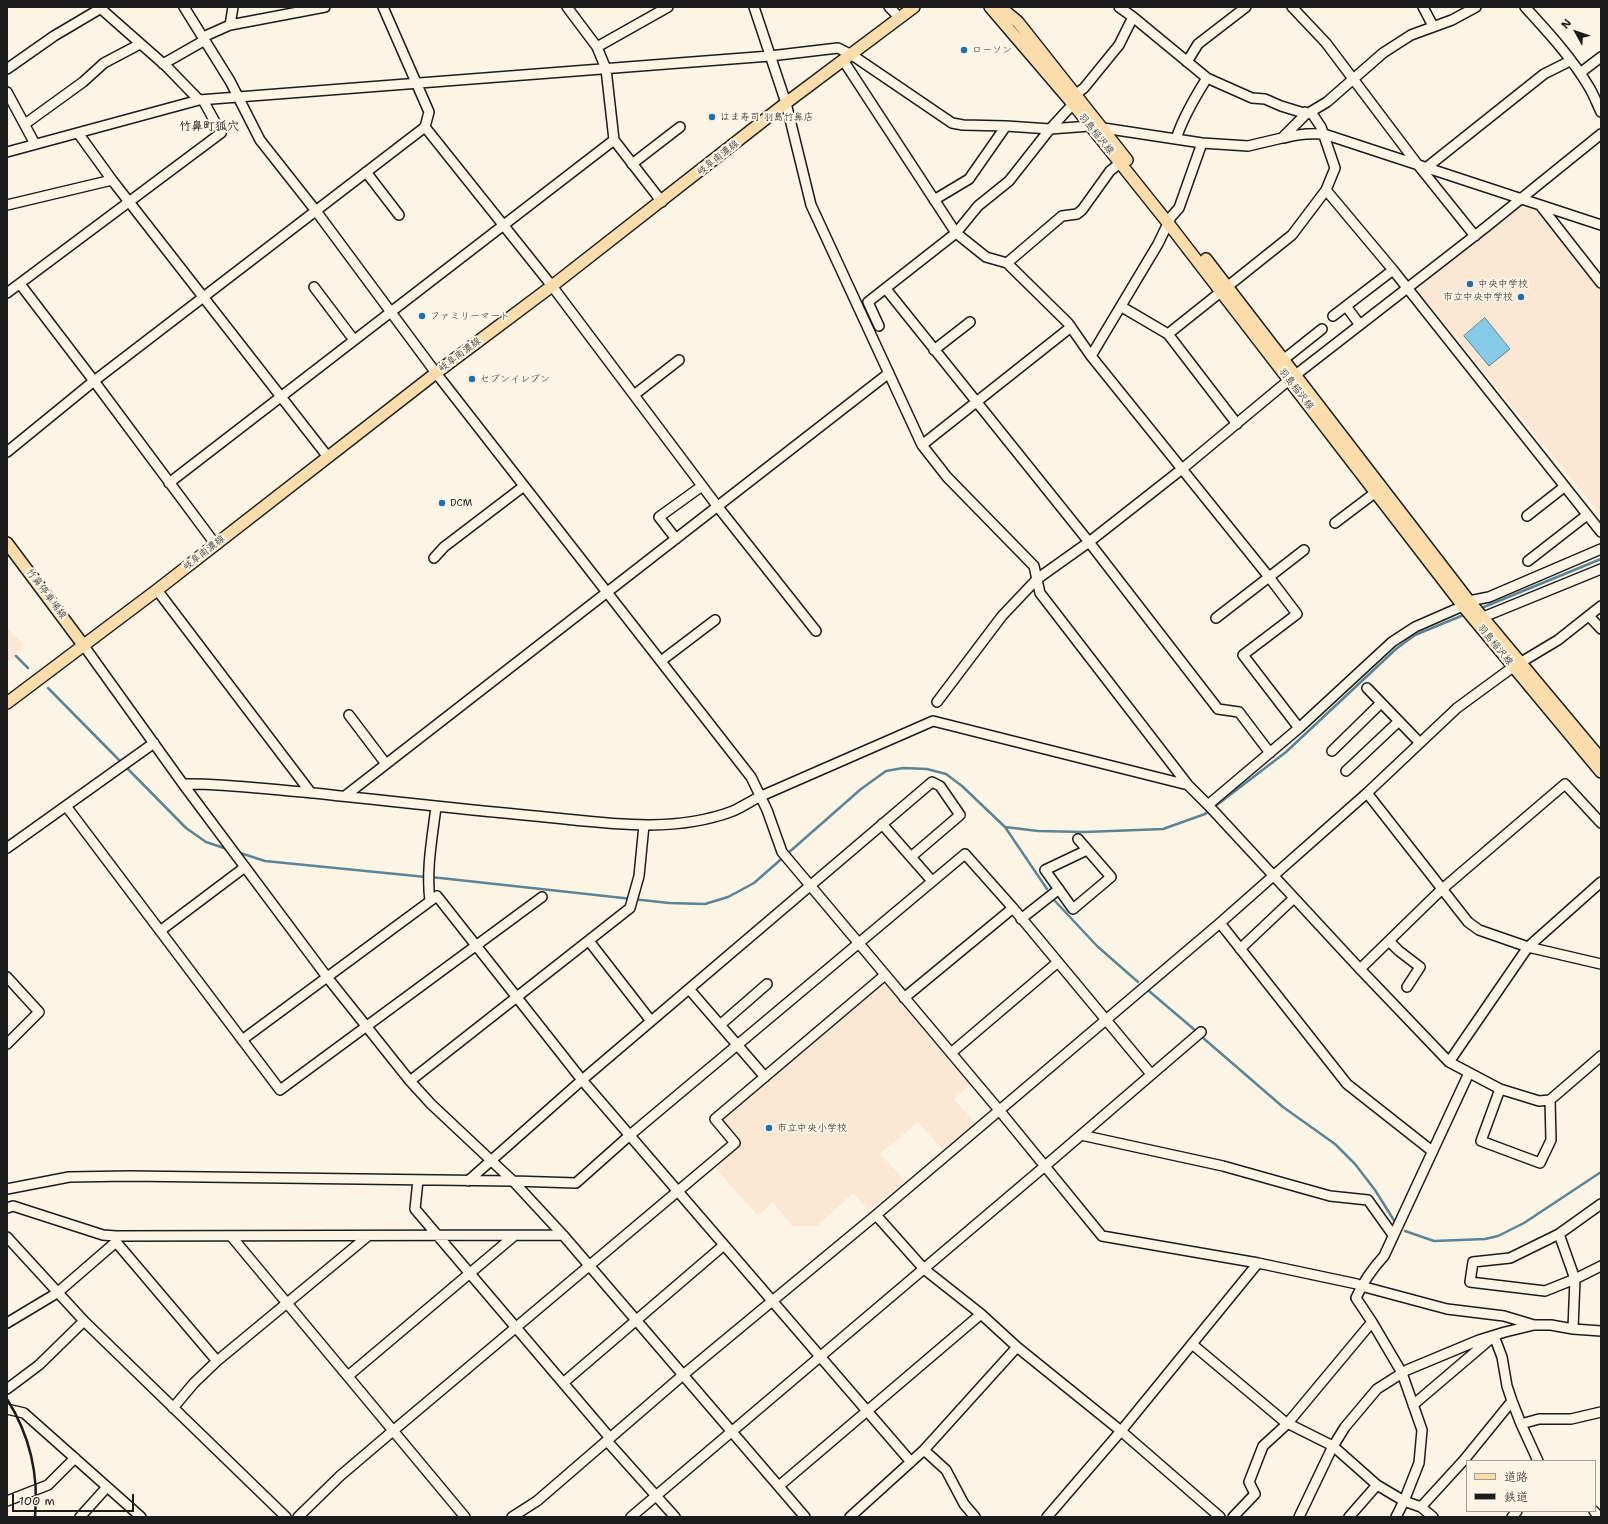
<!DOCTYPE html>
<meta charset="utf-8">
<style>
body{margin:0}
#map{position:relative;width:1608px;height:1524px;overflow:hidden;background:#fcf5e5;font-family:"Shantell Sans","Klee One",sans-serif}
canvas{display:block}
.frame{position:absolute;inset:0;border:8px solid #1c1c1c;pointer-events:none}
.legend{position:absolute;left:1466px;top:1460px;width:130px;height:52px;box-sizing:border-box;background:#fcf5e5;border:1px solid #a29e95;margin:0;padding:5px 7px;list-style:none;font-size:12px;color:#1c1c1c}
.legend li{display:flex;align-items:center;gap:8px;height:20px}
.legend b{width:20px;border:1px solid #a29e95}
.north{position:absolute;left:1556px;top:12px;width:40px;height:40px;-webkit-text-stroke:3px #fcf5e5;paint-order:stroke;rotate:310deg;font-size:11px;font-weight:700;line-height:16px;text-align:center;color:#1c1c1c}
.north::after{content:'';display:block;margin:auto;width:14px;height:18px;background:#1c1c1c;clip-path:polygon(50% 0,100% 100%,50% 72%,0 100%)}
.scale{position:absolute;left:12px;top:1494px;width:122px;height:18px;box-sizing:border-box;border:2px solid #1c1c1c;border-top:0;padding-left:5px;font-size:12px;line-height:14px;white-space:nowrap;color:#1c1c1c;-webkit-text-stroke:3px #fcf5e5;paint-order:stroke}
</style>
<div id="map">
<canvas width="1608" height="1524"></canvas>
<div class="frame"></div>
<ul class="legend">
<li><b style="height:5px;background:#faddab"></b>道路</li>
<li><b style="height:5px;background:#1c1c1c"></b>鉄道</li>
</ul>
<div class="north">N</div>
<div class="scale">100 m</div>
</div>
<script>
const ctx = document.querySelector('canvas').getContext('2d');
ctx.lineJoin = 'round';
function fillPath(path, color) {
  ctx.fillStyle = color;
  ctx.fill(path, 'evenodd');
}
function strokePath(path, color, width, dash) {
  ctx.strokeStyle = color;
  ctx.lineWidth = width;
  ctx.lineCap = dash ? 'butt' : 'round';
  ctx.setLineDash(dash || []);
  ctx.stroke(path);
}
function write(font, color, halo, rows, align = 'center') {
  ctx.font = font + ' "Shantell Sans","Klee One",sans-serif';
  ctx.lineWidth = 4;
  ctx.setLineDash([]);
  ctx.textBaseline = 'middle';
  ctx.strokeStyle = halo;
  ctx.fillStyle = color;
  for (const [text, x, y, turn = 0] of rows) {
    ctx.save();
    ctx.translate(x, y);
    ctx.rotate((+turn || 0) * Math.PI / 180);
    ctx.textAlign = isNaN(turn) ? turn : align;
    if (halo) ctx.strokeText(text, 0, 0);
    ctx.fillText(text, 0, 0);
    ctx.restore();
  }
}
fillPath(new Path2D(`
 M1523,203L1539,210L1601,288V515L1415,288Z
 M7,628L24,645L10,661L7,658Z
 M882,983L885,984L970,1085L954,1099L975,1123L943,1150L918,1122L880,1154L905,1181L869,1211L853,1193L817,1226H792L773,1202L758,1216L713,1165L739,1144L720,1121Z`), '#fbe7d3');
const water = new Path2D(`
 M1485,318L1510,349L1489,366L1464,336Z`);
fillPath(water, '#85cae7');
strokePath(water, '#5b8496', 1);
strokePath(new Path2D(`
 M1479,609L1601,559
 M16,656L28,668
 M48,688L122,763
 M125,766L186,828L206,842L227,849
 M1005,827L1038,831L1085,832L1163,829L1205,814L1286,752L1396,649L1415,635L1466,614
 M237,852L265,861L426,877
 M431,877L669,903L705,904L728,897L754,883L861,789L886,771L903,768L927,769L946,774L962,786L1005,827L1047,889
 M1055,901L1097,946L1138,982
 M1149,991L1196,1031
 M1202,1037L1283,1107L1335,1144L1355,1164L1375,1190L1395,1222
 M1405,1231L1434,1241L1485,1239L1498,1236L1524,1223L1601,1172`), '#5b8496', 2.5);
const minor = new Path2D(`
 M99,7L167,67L199,100
 M184,7L230,81L260,140L316,211L436,373L751,777L767,810L782,852L999,1110L1102,1236L1258,1263L1357,1284L1361,1286L1447,1309L1504,1316L1534,1325
 M383,7L429,112L425,127
 M754,7L786,103L811,205L922,445L947,477L1034,566L1040,593L1188,785L1209,806L1360,969L1449,1062L1500,1089L1539,1101L1550,1100L1601,1056
 M889,7L899,17
 M1119,7L1133,17L1207,78L1252,98L1265,99L1281,106L1307,114L1327,102L1383,53L1411,35L1452,20L1476,7
 M1292,7L1326,43L1418,165L1475,236
 M1423,7L1433,26
 M1525,7C1548,32 1572,58 1589,87C1594,95 1597,104 1601,112
 M230,25L233,7
 M203,37L230,25L325,7
 M597,47L668,7
 M843,60L956,233L986,257L1007,263L1068,323L1091,356L1269,577L1297,614L1243,655L1299,728
 M1187,62L1198,44L1246,7
 M163,64L205,40
 M7,69L54,36L103,7
 M1580,73L1601,57
 M7,92L35,144
 M1075,95L1084,88L1119,45L1133,17
 M25,124L83,82L104,63L140,44
 M78,133L112,180
 M1284,138C1297,134 1310,133 1324,134L1601,225
 M1176,139C1183,117 1195,97 1207,78
 M614,140L662,202
 M7,152L199,100L770,56L838,48L852,55L952,123L963,125L1006,126L1050,129L1090,126L1202,143L1248,146L1282,138L1304,116L1305,112
 M632,164L680,127
 M1426,168L1544,74L1570,61
 M366,172L399,215
 M1326,190L1393,270L1601,532
 M934,200L969,179L1006,126
 M7,205L112,180L328,457
 M1540,205L1601,283
 M1007,263L1062,216L1077,214L1082,210L1110,171L1120,163
 M20,284L94,381L216,545
 M314,287L354,340
 M886,289L1089,542L1218,709L1239,712L1270,753
 M7,293L221,133L203,100
 M1346,306L1360,325
 M1122,307L1168,334L1292,235L1326,190L1335,168L1321,127L1311,112
 M1333,316L1393,270
 M879,326L868,302L956,233L978,206L1009,181L1050,129L1073,104
 M1168,334L1237,424
 M934,350L970,322
 M1091,356L1158,244L1171,217L1179,208L1202,143
 M1278,364L1322,329
 M634,395L679,360
 M922,445L1071,327
 M7,452L94,381L425,127L552,286L718,507L816,631
 M169,483L614,140L606,69L597,47L567,7
 M1527,516L1564,487
 M1335,523L1380,489
 M676,539L659,517L702,486
 M434,558L444,547L524,486
 M1528,561L1587,515
 M157,590L311,793
 M1589,616L1601,629
 M1216,618L1304,550
 M1476,620L1601,569
 M84,646L183,784L327,977L410,1081L431,1104L513,1181L563,1235L805,1517
 M661,661L715,620
 M1367,688L1420,743
 M937,702L1002,616L1037,579L1089,542L1182,469L1289,380L1486,227L1601,134
 M349,715L386,764
 M1332,751L1381,703
 M1346,771L1399,721
 M183,784C223,783 263,789 303,792C381,800 458,809 535,816C600,822 670,835 733,811C742,807 751,801 759,797L933,721L1188,785
 M1367,793L1468,922L1479,930L1528,947L1601,964
 M345,796L889,373
 M1208,805L1299,728L1392,642L1415,627L1463,606L1469,601L1489,597L1601,549
 M66,806L280,1090L542,897
 M882,824L932,881
 M1078,839L1111,877L1073,909L1045,870L1087,850
 M7,848L154,743
 M430,901C426,870 432,839 436,807
 M1021,919L1059,889
 M1220,923L1347,1084L1432,1151
 M160,931L245,867
 M589,941L651,1021
 M1389,941L1399,951L1420,967L1407,987
 M1240,949L1294,898
 M1360,969L1441,890L1565,784L1601,823
 M7,977L39,1012L7,1044
 M689,989L765,1077
 M904,998L1013,908
 M720,1025L767,984
 M242,1040L437,896L582,1080L911,1462
 M951,1053L1058,962
 M1449,1062L1528,947L1601,882
 M410,1081L630,908L639,876L644,825
 M1500,1089L1481,1141L1540,1163L1551,1140L1550,1100
 M1081,1135L1223,1166L1330,1196L1368,1200L1393,1235
 M418,1180L415,1209L610,1438
 M468,1181L582,1080L932,782L940,786L960,815L912,856
 M7,1189L69,1177L129,1176L513,1181L576,1183L630,1135L965,854L1013,908L1151,1074
 M7,1208L13,1206L103,1235L116,1236L563,1235
 M876,1215L924,1269L981,1314L1017,1347L1121,1431L1220,1517
 M1559,1234L1510,1258L1473,1262L1470,1282L1545,1291L1575,1279L1601,1266
 M116,1236V1242L217,1361
 M231,1236L465,1517
 M7,1237L84,1321L286,1517
 M1372,1322L1402,1373L1422,1430L1419,1463L1404,1501L1396,1517
 M7,1323L57,1293L116,1242
 M1573,1329L1575,1279L1559,1234L1601,1204
 M1192,1344L1285,1422L1333,1446L1377,1485L1404,1501L1421,1507L1433,1517
 M348,1376L514,1236
 M563,1383L724,1245
 M7,1389L39,1365L84,1321
 M1413,1405L1494,1336L1502,1357L1507,1386L1512,1401L1521,1424L1538,1461
 M173,1408L194,1383L217,1361L368,1236
 M7,1409L24,1413L141,1517
 M1521,1424L1539,1419H1571L1601,1412
 M607,1441L675,1517
 M924,1450L946,1470L964,1504L975,1517
 M779,1486L981,1314
 M7,1501L48,1485L75,1458
 M1421,1507L1464,1460L1512,1401
 M1594,1511L1599,1517
 M80,1517L107,1487
 M298,1517L340,1476L394,1430L735,1143L715,1119L885,975
 M512,1517L537,1501L683,1375L876,1215L1220,923L1367,793L1457,708L1513,667L1558,640L1601,606
 M631,1517L1045,1166L1201,1032
 M850,1517L924,1450L1017,1347
 M1047,1517L1121,1431L1258,1263
 M1233,1517L1255,1494L1249,1482L1263,1446L1287,1424L1372,1322L1356,1298C1363,1282 1372,1269 1384,1256L1469,1073
 M1299,1517L1332,1448L1345,1427L1377,1389L1407,1370L1479,1340L1505,1332L1534,1325H1551L1573,1329L1601,1331
 M1349,1517L1377,1485
 M1512,1517L1517,1511`);
const major = new Path2D(`
 M990,7L1073,104L1168,223L1463,606L1601,772
 M1000,7L1018,22L1127,160
 M1206,259L1469,601L1601,759
 M7,543L84,646
 M7,703L157,590L436,373L552,286L786,103L914,7`);
strokePath(minor, '#1c1c1c', 12);
strokePath(major, '#1c1c1c', 14);
strokePath(minor, '#fcf5e5', 9);
strokePath(major, '#faddab', 11);
strokePath(new Path2D(`
 M7,1399C29,1434 39,1475 35,1517`), '#1c1c1c', 2.5);
for (const [x, y, r, color] of [
 [964,50,4,"#1f6fb2"],
 [712,117,4,"#1f6fb2"],
 [1470,284,4,"#1f6fb2"],
 [1521,297,4,"#1f6fb2"],
 [422,316,4,"#1f6fb2"],
 [472,379,4,"#1f6fb2"],
 [442,503,4,"#1f6fb2"],
 [769,1128,4,"#1f6fb2"]
]) {
  const dot = new Path2D();
  dot.arc(x, y, r, 0, 2 * Math.PI);
  ctx.fillStyle = color;
  ctx.fill(dot);
  strokePath(dot, '#fcf5e5', 1.5);
}
write('10px', '#1c1c1c', '#fcf5e5', [
 ["ローソン",972,50],
 ["はま寿司 羽島竹鼻店",720,117],
 ["中央中学校",1478,284],
 ["市立中央中学校",1513,297,"right"],
 ["ファミリーマート",430,316],
 ["セブンイレブン",480,379],
 ["DCM",450,503],
 ["市立中央小学校",777,1128]
], 'left');
write('10px', '#1c1c1c', '#fcf5e5', [
 ["羽島稲沢線",1096,134,51],
 ["岐阜南濃線",718,158,-38],
 ["岐阜南濃線",460,355,-37],
 ["羽島稲沢線",1296,389,52],
 ["岐阜南濃線",204,553,-38],
 ["竹鼻停車場線",46,594,53],
 ["羽島稲沢線",1495,645,51]
]);
write('bold 12px', '#1c1c1c', '#fcf5e5', [
 ["竹鼻町狐穴",209,127]
]);
</script>
